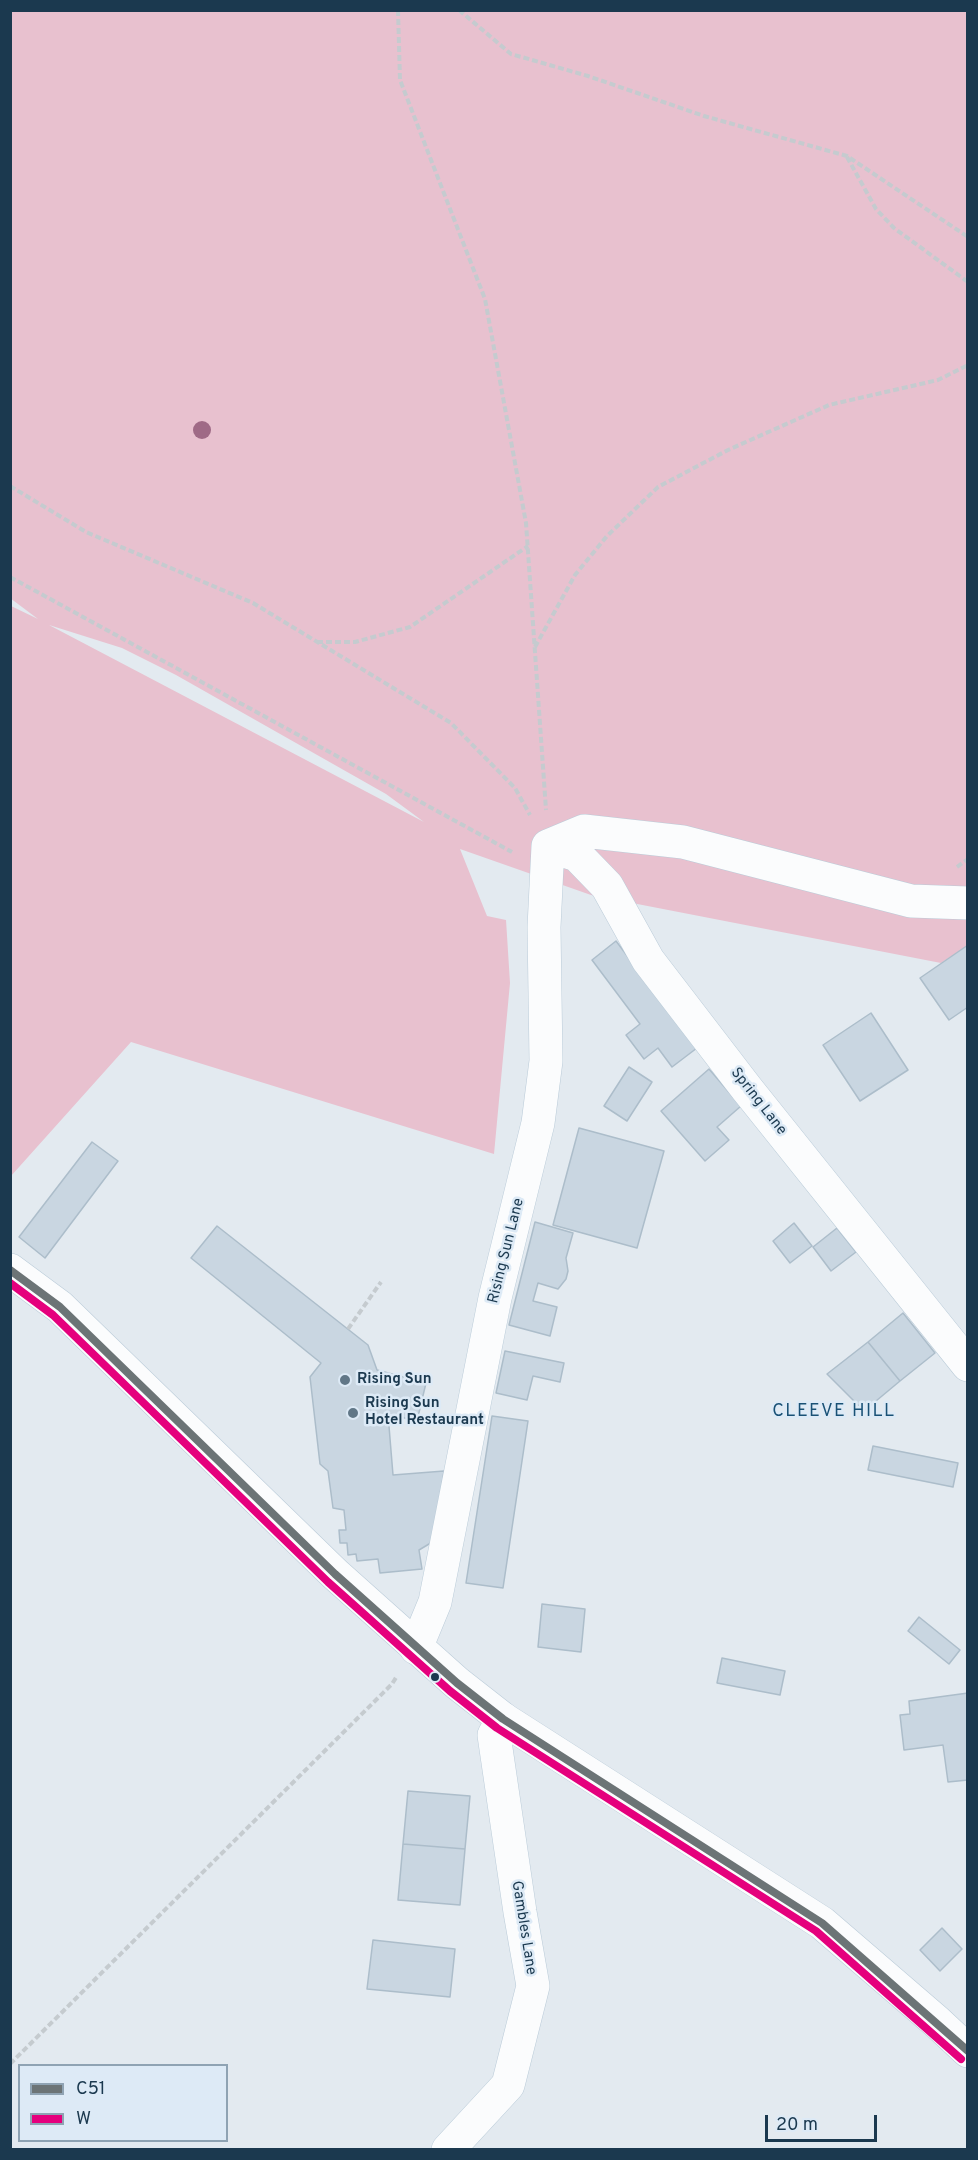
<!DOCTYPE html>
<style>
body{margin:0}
#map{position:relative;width:978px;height:2160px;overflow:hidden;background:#e3eaf0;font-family:Overpass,sans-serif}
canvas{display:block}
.frame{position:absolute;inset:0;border:12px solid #1b394f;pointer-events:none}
.legend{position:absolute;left:18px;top:2064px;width:210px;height:78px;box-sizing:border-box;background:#ddeaf6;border:2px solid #8fa3b3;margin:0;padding:8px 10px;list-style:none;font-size:18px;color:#1b394f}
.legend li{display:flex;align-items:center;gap:12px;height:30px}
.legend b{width:30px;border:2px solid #8fa3b3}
.scale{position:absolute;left:765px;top:2115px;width:112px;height:27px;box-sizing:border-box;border:3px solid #1b394f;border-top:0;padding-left:8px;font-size:18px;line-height:21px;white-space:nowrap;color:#1b394f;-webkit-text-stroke:4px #ddeaf6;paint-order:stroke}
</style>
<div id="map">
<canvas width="978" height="2160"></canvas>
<div class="frame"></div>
<ul class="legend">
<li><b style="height:8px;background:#6c7476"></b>C51</li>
<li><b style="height:8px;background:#e5007d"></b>W</li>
</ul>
<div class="scale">20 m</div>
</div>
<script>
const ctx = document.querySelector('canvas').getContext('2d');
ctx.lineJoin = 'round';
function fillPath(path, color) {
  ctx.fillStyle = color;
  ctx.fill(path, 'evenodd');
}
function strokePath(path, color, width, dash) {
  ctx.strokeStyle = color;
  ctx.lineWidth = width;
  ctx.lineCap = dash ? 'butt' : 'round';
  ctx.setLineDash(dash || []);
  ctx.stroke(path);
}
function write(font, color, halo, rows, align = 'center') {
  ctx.font = font + ' Overpass,sans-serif';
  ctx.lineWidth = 5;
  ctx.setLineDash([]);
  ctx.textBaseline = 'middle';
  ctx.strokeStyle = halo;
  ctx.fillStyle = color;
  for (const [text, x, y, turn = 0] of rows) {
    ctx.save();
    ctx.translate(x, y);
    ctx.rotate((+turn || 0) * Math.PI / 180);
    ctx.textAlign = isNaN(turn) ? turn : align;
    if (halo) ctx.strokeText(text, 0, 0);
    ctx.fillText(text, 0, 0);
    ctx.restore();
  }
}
fillPath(new Path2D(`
 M11,11H967V946L941,963L591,895L460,849L487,916L506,920L510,983L494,1154L131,1042L11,1176V606L38,619L10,598ZM49,625L122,648L176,675L386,794L424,822Z`), '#e8c1cf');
const building = new Path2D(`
 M616,941L697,1048L672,1067L658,1048L644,1059L626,1035L640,1024L592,960Z
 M968,945V1007L949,1020L920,978Z
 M871,1013L908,1070L860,1101L823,1045Z
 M629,1067L652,1082L627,1121L604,1106Z
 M709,1069L741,1106L717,1127L729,1140L705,1161L661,1111Z
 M579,1128L664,1151L637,1248L553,1225Z
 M92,1142L118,1161L45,1258L19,1237Z
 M535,1222L573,1233L566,1258L568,1271L566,1279L558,1289L538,1283L533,1301L557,1307L550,1336L509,1325Z
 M794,1223L812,1246L790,1263L773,1241Z
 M217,1226L368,1345L377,1370L426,1383L417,1421L388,1414L393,1475L444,1471L434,1541L419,1550L422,1569L380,1573L378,1559L357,1561L356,1554L348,1555L347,1543H340L339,1530H346L344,1510L333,1508L328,1471L320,1464L310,1377L321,1363L191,1258Z
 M837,1228L856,1252L831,1271L813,1247Z
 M903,1313L935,1353L900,1381L868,1342Z
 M868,1342L900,1381L864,1411L827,1374Z
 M505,1351L564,1363L560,1382L533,1376L527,1400L496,1393Z
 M492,1416L528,1421L503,1588L466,1583Z
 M873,1446L958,1463L953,1487L868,1470Z
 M542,1604L585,1609L581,1652L538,1647Z
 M919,1617L960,1650L949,1664L908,1631Z
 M722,1658L785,1671L780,1695L717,1683Z
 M968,1693V1780L948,1782L943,1745L904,1750L900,1715L910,1714L909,1701Z
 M408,1791L470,1796L465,1849L403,1844Z
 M403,1844L465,1849L460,1905L398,1900Z
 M942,1928L962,1949L940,1971L920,1950Z
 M373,1940L455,1949L450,1997L367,1989Z`);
fillPath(building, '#c9d6e1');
strokePath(building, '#acbdca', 1.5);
const minor = new Path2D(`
 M548,846L577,855L607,886L648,960L747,1089L968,1365
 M548,846L584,831L683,842L911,901L968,903
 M416,1648L435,1602L495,1298L538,1123L546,1061L544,927L548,846
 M448,2150L508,2085L533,1986L520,1912L494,1735L503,1719`);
const major = new Path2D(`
 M10,1270L60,1307L335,1574L457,1683L503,1719L822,1923L937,2022L968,2051`);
strokePath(minor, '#bacbd8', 34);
strokePath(major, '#bacbd8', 34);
strokePath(new Path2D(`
 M398,10L400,80L485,299L526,523L546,810
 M459,10L511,54L588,76L704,116L847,156L968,237
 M847,157L876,209L894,228L968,282
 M10,486L86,532L253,603L451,723L515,788L530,815
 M10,577L512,852
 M317,642H355L410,627L528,546
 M535,647L575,575L607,536L658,487L728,450L829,405L938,380L968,365
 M957,867L968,859
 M348,1329L381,1282
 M10,2064L392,1684L397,1676`), '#c5cbcf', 4, [6, 3]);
strokePath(minor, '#fbfcfd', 33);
strokePath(major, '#fbfcfd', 33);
strokePath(new Path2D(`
 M10,1270L60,1307L335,1574L457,1683L503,1719L822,1923L968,2051`), '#6c7476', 8);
strokePath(new Path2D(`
 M10,1283L53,1315L328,1582L450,1691L497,1728L816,1931L961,2059`), '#e5007d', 8);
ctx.fillStyle = '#9f6a86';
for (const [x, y] of [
 [202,430]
]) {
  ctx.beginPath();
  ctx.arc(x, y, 9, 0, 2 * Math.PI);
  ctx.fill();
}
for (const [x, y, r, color] of [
 [345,1380,6,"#617787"],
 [353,1413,6,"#617787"],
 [435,1677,5,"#1b394f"]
]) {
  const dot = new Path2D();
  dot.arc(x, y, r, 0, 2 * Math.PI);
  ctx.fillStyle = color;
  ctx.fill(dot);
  strokePath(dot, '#ddeaf6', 2);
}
write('15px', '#1b394f', '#ddeaf6', [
 ["Spring Lane",758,1102,52],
 ["Rising Sun Lane",507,1251,-76],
 ["Gambles Lane",523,1928,81]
]);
write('bold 15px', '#1b394f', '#ddeaf6', [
 ["Rising Sun",357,1380],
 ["Rising Sun",365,1404],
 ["Hotel Restaurant",365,1421]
], 'left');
ctx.letterSpacing = '1.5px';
write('18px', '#195176', '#ddeaf6', [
 ["CLEEVE HILL",834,1412]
]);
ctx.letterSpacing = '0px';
</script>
